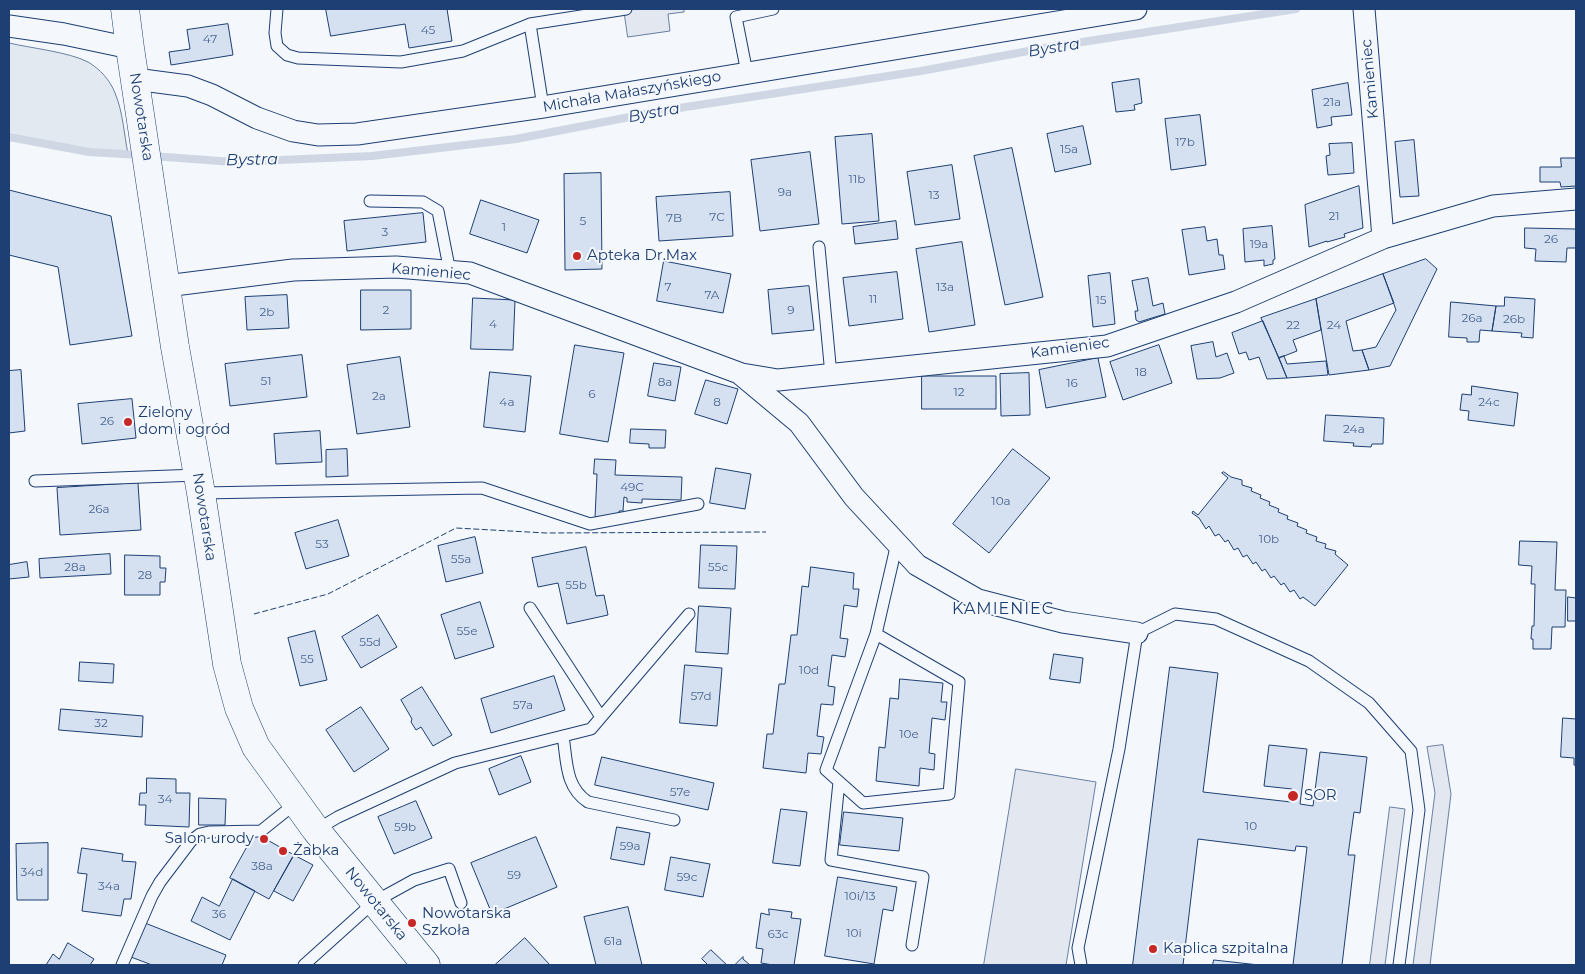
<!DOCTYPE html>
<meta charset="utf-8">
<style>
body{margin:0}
#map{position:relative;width:1585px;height:974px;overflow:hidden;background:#f4f7fb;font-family:Montserrat,sans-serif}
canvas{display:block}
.frame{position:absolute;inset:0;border:10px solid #1d3f73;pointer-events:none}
</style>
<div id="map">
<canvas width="1585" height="974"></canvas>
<div class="frame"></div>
</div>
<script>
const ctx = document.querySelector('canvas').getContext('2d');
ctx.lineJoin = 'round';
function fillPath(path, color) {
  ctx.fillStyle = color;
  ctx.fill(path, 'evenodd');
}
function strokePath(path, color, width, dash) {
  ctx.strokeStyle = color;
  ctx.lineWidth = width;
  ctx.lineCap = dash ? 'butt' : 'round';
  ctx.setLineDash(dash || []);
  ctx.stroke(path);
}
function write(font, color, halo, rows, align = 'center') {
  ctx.font = font + ' Montserrat,sans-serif';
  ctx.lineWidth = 4;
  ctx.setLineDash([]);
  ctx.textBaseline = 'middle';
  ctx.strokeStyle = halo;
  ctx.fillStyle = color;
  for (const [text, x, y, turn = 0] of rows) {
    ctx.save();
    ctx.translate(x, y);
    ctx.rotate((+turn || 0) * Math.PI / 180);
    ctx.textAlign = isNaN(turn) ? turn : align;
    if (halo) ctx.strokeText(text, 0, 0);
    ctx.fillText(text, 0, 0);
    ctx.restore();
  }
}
const green = new Path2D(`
 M9,43C30,48 69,52 88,62C100,69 110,80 115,93C123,112 124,134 128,154L89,152L9,137Z`);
fillPath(green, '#e3e9f0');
strokePath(green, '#687fa3', 1);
const parking = new Path2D(`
 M624,9H684V12L668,14L670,31L628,37Z
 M1443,745L1451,794L1430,965H1413L1435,793L1427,747Z
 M1016,769L1096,782L1066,965H984Z
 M1390,807L1405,809L1385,965H1370Z`);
fillPath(parking, '#e3e8f0');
strokePath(parking, '#687fa3', 1);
strokePath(new Path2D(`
 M9,137L89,152L140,155
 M152,156L234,162L372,156L516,139L666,110L921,71L1050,47L1296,9`), '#cfd7e4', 8);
const building = new Path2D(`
 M326,9H447L452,41L409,48L405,24L331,36Z
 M228,24L233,55L171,65L169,52L190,49L187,30Z
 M1139,79L1142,103L1134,105L1135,110L1116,112L1112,83Z
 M1348,83L1352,115L1331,117L1332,125L1317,128L1312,90Z
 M1200,115L1206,165L1171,170L1165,119Z
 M1083,126L1091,164L1055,172L1047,134Z
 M872,134L879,221L842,224L835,137Z
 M1414,140L1419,196L1400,197L1395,142Z
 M1352,143L1354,173L1328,175L1326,156L1330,155L1329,144Z
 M1012,148L1043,297L1005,305L974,156Z
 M810,152L819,224L760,231L751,160Z
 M1561,158H1576V186L1561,187L1560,182H1540V167H1561Z
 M952,165L960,219L915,225L907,172Z
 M601,173L602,269L565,270L564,174Z
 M1359,186L1363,228L1344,234L1345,237L1327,242V241L1309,247L1305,205Z
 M9,190L111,216L132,336L70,345L58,267L9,255Z
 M730,192L733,236L659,241L656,197Z
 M481,200L539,220L527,253L470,234Z
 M423,213L426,242L347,251L344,221Z
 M896,221L898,239L855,244L853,227Z
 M1272,226L1275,259L1273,260V264L1264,266V260L1245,262L1243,229Z
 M1205,227L1207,241L1217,239L1219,255H1223L1225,269L1189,275L1182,230Z
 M1525,228L1576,229V248H1567L1566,262L1535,261L1536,249L1525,248Z
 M962,242L975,325L929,332L916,249Z
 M1426,259L1437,269L1390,366L1369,370L1362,350L1376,347L1396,310L1383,274Z
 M664,261L731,274L723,313L657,301Z
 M897,272L903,319L849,326L843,278Z
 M1110,273L1115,324L1093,327L1088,276Z
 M1383,274L1394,303L1346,321L1353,351L1362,350L1369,370L1329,375L1316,299Z
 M1148,278L1153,306L1163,303L1165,314L1139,322L1136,320L1135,311H1138L1132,281Z
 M809,286L814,330L772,334L768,290Z
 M361,290H411V329L361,330Z
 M287,295L289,328L247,330L245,297Z
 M1505,297L1535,299L1533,338L1521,337L1522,333L1492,331L1496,306H1504Z
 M473,298L515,300L513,350L471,349Z
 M1316,299L1321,330L1293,340L1297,351L1279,358L1261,318Z
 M1451,302L1496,306L1492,331L1480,330L1479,342H1467V338L1449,337Z
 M1263,321L1274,347L1287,378L1267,379L1259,357L1249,360L1246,352L1239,354L1232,333Z
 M1213,342L1216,357L1227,353L1234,373L1220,378L1197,379L1191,346Z
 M575,345L624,353L608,442L560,434Z
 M1159,345L1172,383L1123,400L1110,362Z
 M302,355L307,397L230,406L225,364Z
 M1284,356L1287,364L1326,361L1328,375L1287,378L1279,358Z
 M400,357L410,427L357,434L347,365Z
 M1098,358L1106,397L1046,408L1039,370Z
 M654,363L681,367L675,401L648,396Z
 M21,370L25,431L9,433V371Z
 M490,372L531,376L525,432L484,427Z
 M1029,373L1030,415L1001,416L1000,374Z
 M922,376H996V409H922Z
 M706,380L738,389L727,424L695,414Z
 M1472,386L1518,393L1514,426L1468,420L1469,411L1460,410L1462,394L1471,395Z
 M132,399L136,438L82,444L78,404Z
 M1326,415L1384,418L1383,444H1372L1371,447L1353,446L1354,443L1324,441Z
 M631,429L666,430L665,448H649V444L630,443Z
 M320,431L322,462L276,464L274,434Z
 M347,449L348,476L326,477V450Z
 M1013,449L1050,478L989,553L953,524Z
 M595,459L616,460L615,475L682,477L681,500L642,499V503L627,502V498L624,497L623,511H619V518H595L597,474H594Z
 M716,468L751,474L745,509L710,503Z
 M1224,472L1231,477L1242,480V485L1252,488L1251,491L1261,495L1260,498L1270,502L1269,505L1279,509L1278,512L1288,516L1287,519L1298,523L1297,526L1307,530L1306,533L1317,537L1316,541L1326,544L1325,548L1336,551L1335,554L1348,565L1315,606L1303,597L1300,599L1294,590L1290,592L1284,583L1281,585L1274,576L1271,578L1265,569L1262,571L1256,562L1253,564L1247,555L1243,557L1238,548L1234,550L1228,540L1225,542L1219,534L1215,536L1209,526L1206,529L1199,518L1192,513L1193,511L1198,515L1228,478L1222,473Z
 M138,483L141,530L60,535L57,488Z
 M338,520L349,556L306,569L295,533Z
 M475,537L483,573L446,582L438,546Z
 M1520,541L1557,542L1555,590H1566L1565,627H1552L1551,649H1533V639H1531L1532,626H1534L1535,584H1531L1532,566L1519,565Z
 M701,545L737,546L735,589L699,588Z
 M586,547L596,596L604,595L608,615L567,624L558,583L538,587L532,558Z
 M110,554L111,574L40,578L39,559Z
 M125,555L160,556V568H166L165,582H160V595H125Z
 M27,562L29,577L9,579V565Z
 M811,567L854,573L853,589H859L857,607L844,605L840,638L848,639L845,657L832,655L828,686L835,687L833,705L821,704L817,736L824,737L821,754L808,753L806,773L763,768L767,734H773L779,684H785L791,635H797L802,586L808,587Z
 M1568,597L1576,598V621H1568Z
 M480,602L494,647L455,659L441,615Z
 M699,606L731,608L728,654L696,652Z
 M378,615L397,647L361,668L342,637Z
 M315,631L327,680L300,686L288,638Z
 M1054,654L1083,658L1080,683L1050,679Z
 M80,662L114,664L113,683L79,681Z
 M685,665L722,668L717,726L680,723Z
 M1170,667L1218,673L1203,792L1291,802L1292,789L1264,786L1269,745L1307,749L1300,804L1313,806L1320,752L1367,757L1360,813L1354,812L1348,855H1355L1342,965H1293L1307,847L1296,846L1295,851L1198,839L1183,965H1133Z
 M554,676L565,710L491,733L481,699Z
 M900,679L943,683L941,702H947L945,720L932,718L929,753L935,754L934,770L920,768L919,786L876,781L879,747L885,748L890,698L898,699Z
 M422,687L452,735L433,746L421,727L416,730L411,722L412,719L401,700Z
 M361,707L389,749L354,772L326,730Z
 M61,709L143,716L142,737L59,730Z
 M1563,718L1576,719V766L1574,765V758L1561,757Z
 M521,756L531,782L499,795L489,769Z
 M602,757L714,783L708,810L595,785Z
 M147,778L176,779V793H190L189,827L145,825L146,805H139L140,793H146Z
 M199,798L226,799L225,825H199Z
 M416,801L432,838L394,854L378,817Z
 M781,809L807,812L800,866L773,863Z
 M844,812L903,818L899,851L840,845Z
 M617,827L650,833L644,865L611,859Z
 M255,833L294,855L269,899L230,878Z
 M536,837L557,887L492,914L471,863Z
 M48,843V900H17L16,844Z
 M82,848L123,854L122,861L136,862L131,899H124L121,916L82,911L87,874L78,873Z
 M294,855L313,865L293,901L274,891Z
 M671,857L710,864L703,897L665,890Z
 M838,877L897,887L893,911L883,909L874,964L825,956Z
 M233,879L255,891L230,940L191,921L202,897L219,906Z
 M628,907L642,965H596L584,917Z
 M769,909L792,912L791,918L801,919L794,965H773L761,963L763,949L756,948L761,913L769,915Z
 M145,923L226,955L222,965H152L131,957Z
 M525,938L550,965H495Z
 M68,943L94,959L90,965H46L53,954L59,959Z
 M711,950L727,965H708L702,959Z
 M743,957V959L750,965H735Z
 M1214,960L1259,965H1213Z`);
fillPath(building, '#d5e0f0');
strokePath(building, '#1d3f73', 1);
const service = new Path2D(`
 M277,9L275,33L277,46L287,55L298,58L401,62L463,51L530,24
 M747,73L736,17L773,9
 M543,107L530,24L626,9
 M370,201L423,202L438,211L450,272
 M819,247L831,375
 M35,481L198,475
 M201,493L482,488L590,524L698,504
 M530,608L601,717
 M876,634L959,682L949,794L863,803L826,770L876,634L897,543
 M563,736C567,761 565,787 588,802L674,820
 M839,782L831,860L923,877L912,945
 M316,830L338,817L455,763L591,729L689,614
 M122,965L152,896L160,882L191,841L200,834L209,832L261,831L296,803
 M304,965L374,902L414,880L449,869L461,903
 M1081,965L1078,948L1119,749L1137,633L1175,614L1216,619L1309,661L1369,703L1411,751L1419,810L1399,965`);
const minor = new Path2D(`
 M1364,9L1383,238
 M9,26L64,34L130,48
 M135,79L188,86L212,95L257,118L293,131L318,135L357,134L543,107L1136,9
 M166,286L293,270L396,267L470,273L739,373L799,423L854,497L917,565L978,600L1063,622L1137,633
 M742,374L778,380L1107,346L1236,302L1383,238L1493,206L1576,199`);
const secondary = new Path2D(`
 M125,9L130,48L175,347L201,493L227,664L239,708L256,747L316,830L426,965`);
strokePath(service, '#1d3f73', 13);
strokePath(minor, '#1d3f73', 23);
strokePath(secondary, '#1d3f73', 29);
strokePath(service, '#f4f7fb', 11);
strokePath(minor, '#f4f7fb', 21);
strokePath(secondary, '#f4f7fb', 28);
strokePath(new Path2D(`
 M254,614L328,594L456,528L546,533L766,532`), '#1d3f73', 1, [6, 2.5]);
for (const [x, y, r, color] of [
 [577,256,5,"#c62828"],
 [128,422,5,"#c62828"],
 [1293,796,6,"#c62828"],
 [264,839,5,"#c62828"],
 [283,851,5,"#c62828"],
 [412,923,5,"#c62828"],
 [1153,949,5,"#c62828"]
]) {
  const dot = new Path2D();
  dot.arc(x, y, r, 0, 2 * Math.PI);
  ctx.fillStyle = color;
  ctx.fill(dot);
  strokePath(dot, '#f4f7fb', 2);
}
write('12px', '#4b6792', null, [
 ["45",428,30],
 ["47",210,39],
 ["21a",1332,102],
 ["17b",1185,142],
 ["15a",1069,149],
 ["11b",857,179],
 ["9a",785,192],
 ["13",934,195],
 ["21",1334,216],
 ["7C",717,217],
 ["7B",674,218],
 ["5",583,221],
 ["1",504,227],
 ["3",385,232],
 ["26",1551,239],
 ["19a",1259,244],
 ["7",668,287],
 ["13a",945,287],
 ["7A",712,295],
 ["11",873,299],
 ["15",1101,300],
 ["2",386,310],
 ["9",791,310],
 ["2b",267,312],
 ["26a",1472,318],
 ["26b",1514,319],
 ["4",493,324],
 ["22",1293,325],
 ["24",1334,325],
 ["18",1141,372],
 ["51",266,381],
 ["8a",665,382],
 ["16",1072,383],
 ["12",959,392],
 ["6",592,394],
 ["2a",379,396],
 ["4a",507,402],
 ["8",717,402],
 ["24c",1489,402],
 ["26",107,421],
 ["24a",1354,429],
 ["49C",632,487],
 ["10a",1001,501],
 ["26a",99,509],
 ["10b",1269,539],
 ["53",322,544],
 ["55a",461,559],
 ["28a",75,567],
 ["55c",718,567],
 ["28",145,575],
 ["55b",576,585],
 ["55e",467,631],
 ["55d",370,642],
 ["55",307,659],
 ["10d",809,670],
 ["57d",701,696],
 ["57a",523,705],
 ["32",101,723],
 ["10e",909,734],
 ["57e",680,792],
 ["34",165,799],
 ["10",1251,826],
 ["59b",405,827],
 ["59a",630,846],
 ["38a",262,866],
 ["34d",32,872],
 ["59",514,875],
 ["59c",687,877],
 ["34a",109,886],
 ["10i/13",860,896],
 ["36",219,914],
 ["10i",854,933],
 ["63c",778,934],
 ["61a",613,941]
]);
write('15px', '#1d3f73', '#f4f7fb', [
 ["Kamieniec",1370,79,-95],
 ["Michała Małaszyńskiego",632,92,-10],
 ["Nowotarska",141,117,81],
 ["Kamieniec",431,272,5],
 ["Kamieniec",1070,348,-8],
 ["Nowotarska",204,517,81],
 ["Nowotarska",376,904,51]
]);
write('15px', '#1d3f73', '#f4f7fb', [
 ["Apteka Dr.Max",587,256],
 ["Zielony",138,413],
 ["dom i ogród",138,430],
 ["SOR",1304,796],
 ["Salon urody",254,839,"right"],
 ["Żabka",293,851],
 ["Nowotarska",422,914],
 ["Szkoła",422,931],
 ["Kaplica szpitalna",1163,949]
], 'left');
write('italic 16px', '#1d3f73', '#f4f7fb', [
 ["Bystra",1054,48,-9],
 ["Bystra",654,113,-10],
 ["Bystra",252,160,-1]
]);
ctx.letterSpacing = '1px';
write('16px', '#1d3f73', '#f4f7fb', [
 ["KAMIENIEC",1003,609]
]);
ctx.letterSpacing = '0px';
</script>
